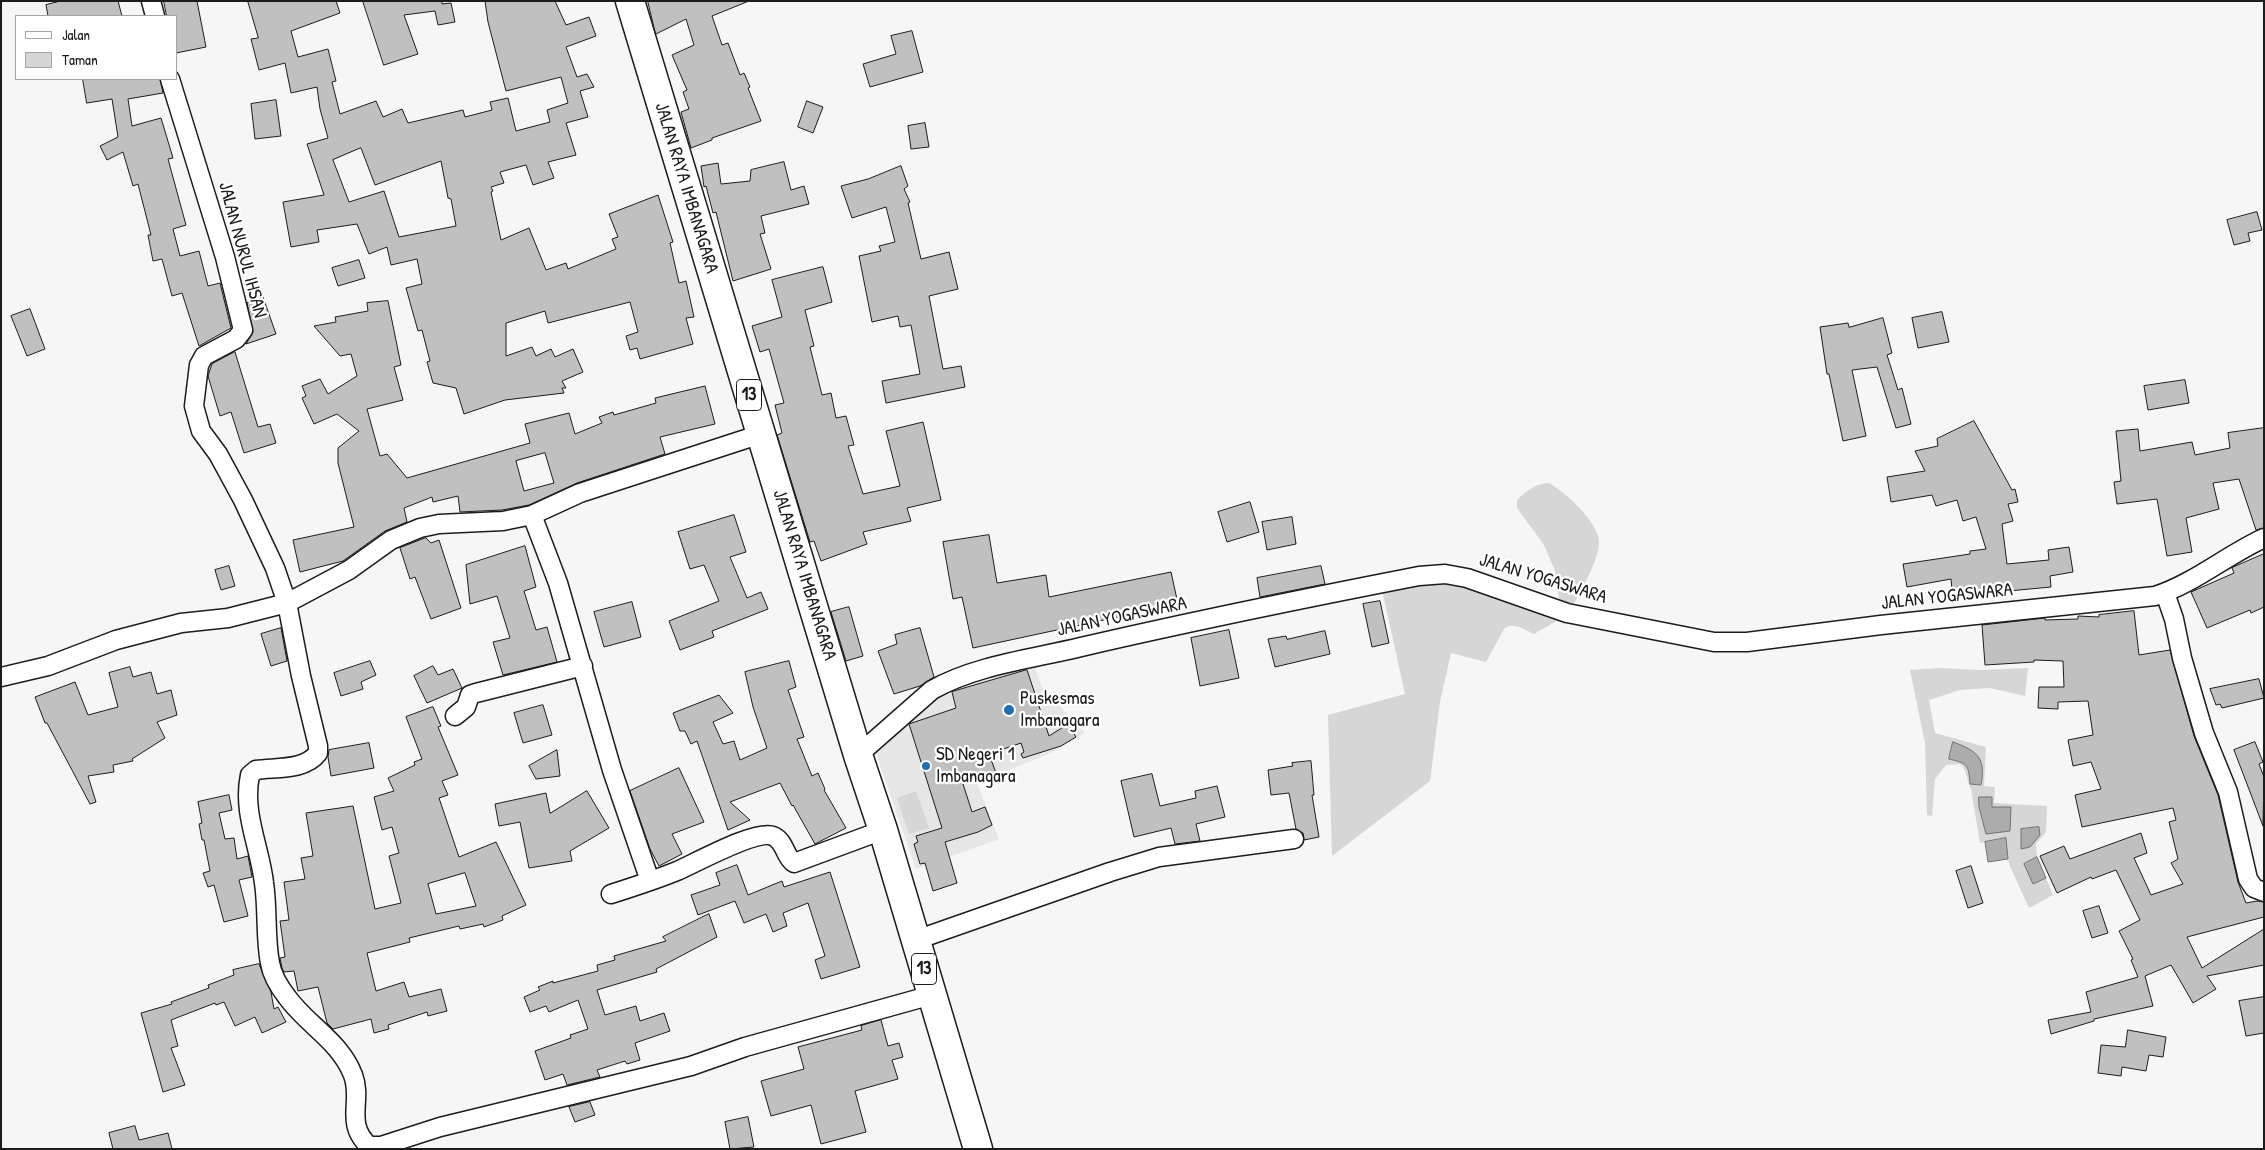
<!DOCTYPE html>
<style>
body{margin:0}
#map{position:relative;width:2265px;height:1150px;overflow:hidden;background:#f6f6f6;font-family:"Patrick Hand",sans-serif}
canvas{display:block}
.frame{position:absolute;inset:0;border:2px solid #1c1c1c;pointer-events:none}
.legend{position:absolute;left:15px;top:15px;width:162px;height:65px;box-sizing:border-box;background:#fff;border:1px solid #a4a4a4;margin:0;padding:6px 9px;list-style:none;font-size:15px;color:#1c1c1c}
.legend li{display:flex;align-items:center;gap:10px;height:25px}
.legend b{width:25px;border:1px solid #a4a4a4}
</style>
<div id="map">
<canvas width="2265" height="1150"></canvas>
<div class="frame"></div>
<ul class="legend">
<li><b style="height:6px;background:#fff"></b>Jalan</li>
<li><b style="height:14px;background:#d6d6d6"></b>Taman</li>
</ul>
</div>
<script>
const ctx = document.querySelector('canvas').getContext('2d');
ctx.lineJoin = 'round';
function fillPath(path, color) {
  ctx.fillStyle = color;
  ctx.fill(path, 'evenodd');
}
function strokePath(path, color, width, dash) {
  ctx.strokeStyle = color;
  ctx.lineWidth = width;
  ctx.lineCap = dash ? 'butt' : 'round';
  ctx.setLineDash(dash || []);
  ctx.stroke(path);
}
function write(font, color, halo, rows, align = 'center') {
  ctx.font = font + ' "Patrick Hand",sans-serif';
  ctx.lineWidth = 4.5;
  ctx.setLineDash([]);
  ctx.textBaseline = 'middle';
  ctx.strokeStyle = halo;
  ctx.fillStyle = color;
  for (const [text, x, y, turn = 0] of rows) {
    ctx.save();
    ctx.translate(x, y);
    ctx.rotate((+turn || 0) * Math.PI / 180);
    ctx.textAlign = isNaN(turn) ? turn : align;
    if (halo) ctx.strokeText(text, 0, 0);
    ctx.fillText(text, 0, 0);
    ctx.restore();
  }
}
fillPath(new Path2D(`
 M1033,663L1042,687L1085,733L1051,753L977,783L999,839L916,869L874,748L946,688Z`), '#e6e6e6');
fillPath(new Path2D(`
 M1549,483C1565,492 1601,524 1599,544C1597,565 1581,589 1572,608L1560,604L1555,571L1544,545L1517,508V500C1526,491 1536,483 1549,483Z
 M1419,582L1468,585L1560,619L1534,634C1525,630 1513,621 1504,629L1486,662L1451,653L1440,702L1430,781L1332,856L1328,715L1405,694L1382,590Z
 M1940,668L1979,670L2028,668L2025,696L1990,688L1960,690L1929,700L1935,733L1986,747L1984,786L1995,787L1994,803L2047,806L2046,832L2036,844L2037,857L2024,864L2033,884L2046,878L2053,895L2029,908L2009,864L2006,838L1980,843L1971,789C1966,781 1968,770 1960,764L1946,765L1935,779L1932,816L1927,815L1925,743L1910,670ZM1962,761L1982,762L1983,772L1981,785L1970,784L1969,771Z
 M916,791L929,828L909,834L897,798Z`), '#d6d6d6');
const water = new Path2D(`
 M1953,742C1978,751 1986,758 1981,785L1970,784C1969,765 1967,763 1949,759Z
 M1979,797H1992V807H2011L2010,831L1986,834L1979,807Z
 M2039,827L2040,835L2030,847L2021,849V829Z
 M2006,838L2008,859L1988,862L1985,842Z
 M2037,857L2046,878L2033,884L2024,864Z`);
fillPath(water, '#acacac');
strokePath(water, '#727272', 1);
const building = new Path2D(`
 M61,1H118L122,16H48L46,5Z
 M164,1H197L206,47L176,53V16H167Z
 M248,1H336L340,13L291,31L298,57L328,49L336,81L332,82L340,114L376,101L383,117L402,109L408,123L463,110L465,117L492,110L490,102L508,98L516,131L550,122L547,110L568,103L561,77L506,91L488,22L485,1H555L566,25L589,17L596,36L566,47L577,77L587,74L594,87L580,91L588,117L566,123L576,155L548,162L554,178L533,185L526,165L500,172L504,183L491,187L493,191L491,192L501,240L529,228L546,270L566,263L568,269L616,249L612,239L618,237L609,214L658,195L673,242L670,243L679,283L686,281L694,317L686,318L693,344L640,359L637,348L630,350L626,336L638,332L630,302L548,323L545,311L506,323V356L532,347L536,356L551,349L555,357L573,349L583,372L562,381L566,388H562L564,393L505,400L464,414L456,388L433,383L427,362L430,361L422,330L418,331L406,288L422,284L417,259L391,265L387,247L369,254L357,224L317,230L319,242L291,247L283,202L324,195L307,144L328,138L320,109L317,87L291,93L285,63L259,70L251,39L258,38ZM361,148L375,185L441,161L448,198L451,199L456,226L399,237L384,191L349,202L333,160Z
 M363,1H442V4L451,3L455,22L438,25L435,11L404,15L418,54L384,65Z
 M648,1H749L712,16L722,45L728,43L740,75L744,73L750,87L748,88L761,121L712,138V140L691,148L681,112L689,109L683,92L687,90L672,55L694,45L686,19L656,34Z
 M912,31L923,72L870,87L863,64L896,54L891,36Z
 M83,79H160L163,93L128,99L132,126L161,118L173,158L168,159L186,225L173,229L180,256L199,251L208,286L220,283L231,328L199,346L182,293L172,296L162,259L153,261L148,235H151L138,184L133,186L123,152L107,160L100,146L118,137L112,99L87,103Z
 M276,100L281,136L255,139L251,104Z
 M807,101L823,107L813,133L798,127Z
 M925,123L929,147L911,149L908,126Z
 M784,162L791,190L804,186L809,204L761,216L765,233L760,234L771,269L733,281L716,212L713,213L706,186L704,187L701,166L718,163L721,184L750,181L751,170Z
 M901,166L908,186L904,189L910,202L908,203L921,259L949,252L958,289L929,296L943,369L961,366L965,387L886,403L882,381L920,374L911,325L900,327L898,316L872,322L859,256L881,251L879,246L895,242L886,207L852,218L841,186L868,179Z
 M2257,212L2262,230L2248,233L2250,241L2234,245L2227,220Z
 M359,260L365,278L338,286L332,268Z
 M823,267L832,302L805,310L814,346L810,347L822,395L831,393L836,418L846,416L854,445L848,446L863,494L900,486L886,431L923,422L941,500L907,508L911,521L863,532L867,544L821,561L814,541L810,542L777,435L782,433L775,405L784,403L769,349L760,352L752,326L782,317L772,280Z
 M263,297L276,334L246,344L253,332L247,303Z
 M388,301L401,365L394,367L403,400L367,409L380,456L387,454L407,478L530,443L525,424L569,413L575,434L602,423L599,417L613,412L614,415L656,403L655,398L705,386L715,424L660,437L665,454L577,483L529,505L502,510L460,512L458,496L433,502L432,497L404,508L407,522L385,531L343,561L300,572L293,540L354,527L338,463V448L359,431L337,414L314,424L302,398L306,396L302,386L320,379L328,394L357,376L351,354L340,356L314,326L336,322L335,317L368,311L367,303ZM545,453L554,483L524,491L516,461Z
 M30,309L45,349L27,356L11,316Z
 M1942,312L1949,342L1918,348L1912,318Z
 M1883,318L1892,353L1887,355L1898,390L1902,388L1911,424L1896,428L1877,367L1852,370L1866,436L1843,441L1829,374H1827L1820,327L1848,323L1849,327Z
 M235,352L258,427L270,424L276,443L244,453L231,412L220,416L208,376L212,364Z
 M2185,380L2189,403L2148,410L2144,386Z
 M1974,421L2012,490L2015,489L2018,502L2008,504L2013,521L2002,524L2007,564L2049,560L2048,550L2069,547L2073,572L2050,576L2051,587L1976,594L1975,588L1952,590L1951,579L1907,587L1903,564L1970,554V551L1986,549L1976,517L1963,521L1957,500L1936,506L1932,495L1891,502L1887,477L1925,471L1915,451L1938,446L1937,439Z
 M2264,428V528L2256,530L2239,479L2213,483L2219,509L2186,518L2192,552L2167,556L2157,499L2117,504L2114,482L2121,481L2116,431L2138,429L2140,451L2192,442L2195,455L2230,448L2228,433Z
 M1250,502L1259,532L1227,542L1218,512Z
 M734,515L746,552L730,557L747,598L761,592L768,609L712,631L714,637L680,650L669,621L719,601L704,565L690,569L678,532Z
 M1292,517L1296,544L1267,550L1262,522Z
 M989,535L997,583L1046,575L1049,597L1171,572L1178,604L973,648L962,597L953,599L943,542Z
 M426,538L431,543L439,540L461,608L431,619L415,577L410,579L400,548Z
 M525,546L536,587L524,591L536,630L547,627L557,662L503,675L493,642L510,638L497,596L470,604L466,565Z
 M2264,554V607L2251,613L2250,610L2207,628L2191,592L2234,573L2232,568Z
 M229,566L235,586L221,590L215,570Z
 M1321,566L1325,584L1260,597L1257,578Z
 M1380,601L1389,643L1372,647L1363,604Z
 M632,602L641,637L604,647L594,612Z
 M849,607L863,656L846,661L831,612Z
 M2134,611L2139,655L2170,650L2194,736L2218,795L2238,882L2246,903L2257,901L2264,902V917L2187,937L2202,968L2264,929V965L2207,976L2216,989L2193,1003L2171,965L2145,976L2153,1006L2094,1019V1021L2051,1034L2048,1020L2091,1012L2086,992L2138,977L2131,960L2133,959L2119,931L2140,920L2116,870L2092,879L2091,877L2057,893L2040,856L2064,846L2070,859L2141,833L2147,853L2134,858L2151,895L2183,884L2171,863L2178,859L2169,822L2176,820L2173,808L2082,827L2075,795L2101,789L2091,762L2073,766L2068,740L2093,735L2088,701L2058,702V709L2038,708L2039,687H2064L2063,661L2034,660V662L1985,665L1982,625L2045,618V620L2078,619V616L2099,617V615Z
 M281,628L287,661L271,666L261,634Z
 M920,628L934,677L920,686L894,694L878,651L897,644L895,635Z
 M1229,630L1239,678L1200,686L1191,638Z
 M1325,631L1330,654L1275,667L1268,639L1286,636L1287,639Z
 M370,661L376,675L361,682L363,689L341,696L334,673Z
 M789,661L796,687L788,690L804,737L797,739L812,776L818,773L825,789L824,790L846,828L815,844L793,805L792,806L780,783L730,802L750,820L728,830L697,741L691,744L685,731H680L673,713L719,695L733,713L713,722L723,744L734,741L740,760L767,748L753,707L745,672Z
 M433,666L438,675L453,669L462,688L427,703L414,676Z
 M130,667L133,677L151,672L157,694L171,690L177,715L157,722L165,738L132,759L133,761L113,765L114,772L88,776L96,802L90,804L47,723H45L35,697L75,682L88,715L118,707L109,673Z
 M1027,670L1049,736L1068,724L1076,737L1061,746L1023,758L1021,754L1024,752L1021,743L989,754L996,773L963,784L972,812L985,807L992,825L978,832L945,842L957,883L933,891L925,863L920,864L914,844L918,842L916,836L942,828L909,724L956,708L952,692Z
 M2259,679L2264,698L2222,708L2220,704L2216,705L2210,689Z
 M543,705L552,735L523,743L514,713Z
 M433,707L441,726L438,727L458,775L442,781L448,795L439,798L459,857L496,842L526,905L502,916L503,920L484,927L483,924L460,929L459,926L409,938L410,942L367,953L376,991L404,982L409,997L441,989L447,1011L428,1016L427,1012L388,1025L389,1029L374,1033L371,1019L333,1029L327,1023L318,987L298,991L294,971L284,972L282,968L280,958L285,957L280,921L289,920L284,882L305,879L301,858L313,856L306,813L353,806L375,909L401,903L389,856L399,853L392,827L382,830L374,797L394,791L388,778L415,765L414,762L422,759L406,717ZM465,873L476,906L436,914L428,884Z
 M2255,742L2263,762L2259,764L2264,777L2263,826L2234,750Z
 M369,743L374,768L331,776L328,757L329,750Z
 M557,750L560,776L536,779L529,766Z
 M1311,761L1314,795H1312L1319,837L1304,840L1303,833L1296,829L1289,793L1271,795L1268,770L1293,766L1292,763Z
 M679,768L704,822L672,834L682,854L659,866L650,849L630,791Z
 M1152,774L1160,806L1196,798L1195,791L1217,786L1225,817L1196,824L1200,841L1175,844L1171,828L1134,837L1121,781Z
 M587,791L609,828L570,851L572,861L529,868L520,822L499,826L495,804L546,793L550,813Z
 M229,795L232,810L219,813L225,839L234,838L237,859L248,856L252,877L239,880L248,916L224,922L214,885L208,887L203,873L210,871L204,840H202L199,824L202,823L198,802Z
 M737,865L748,895L782,881L784,887L830,872L860,967L821,979L815,960L825,956L808,903L783,913L787,926L773,932L766,914L744,923L735,901L698,915L691,895L720,885L716,873Z
 M1971,866L1983,903L1968,908L1956,871Z
 M2099,906L2108,933L2092,938L2083,911Z
 M709,914L717,937L656,969L657,972L597,990L605,1015L636,1006L640,1021L664,1013L670,1031L635,1043L640,1060L627,1064L625,1061L597,1070L600,1077L567,1085L563,1074L545,1080L535,1051L571,1038L570,1035L588,1029L578,1000L549,1012L546,1006L530,1012L524,997L540,990L538,987L553,981V983L598,971L597,965L615,960L614,956L666,941L663,937Z
 M259,964L271,992L274,1009L278,1007L286,1022L262,1033L255,1017L235,1026L224,1002L216,1005L215,1003L171,1020L178,1046L171,1048L185,1085L163,1092L141,1013L172,1004L171,1002L209,988L208,985L234,975L233,970Z
 M2264,997V1033L2246,1036L2239,1001Z
 M881,1020L888,1046L899,1043L903,1057L892,1060L898,1079L855,1091L866,1132L821,1144L811,1105L771,1116L761,1081L804,1069L798,1047L862,1030L861,1026Z
 M2128,1030L2166,1037L2163,1057L2149,1055L2146,1071L2122,1067L2121,1076L2098,1073L2101,1045L2125,1047Z
 M590,1102L595,1115L575,1122L569,1107Z
 M748,1117L754,1147L730,1149L725,1122Z
 M135,1126L139,1140L168,1133L172,1149H113L109,1133Z`);
fillPath(building, '#c0c0c0');
strokePath(building, '#1c1c1c', 1);
const minor = new Path2D(`
 M151,1L155,16
 M170,79L225,257L243,330L236,339L204,356L199,365L194,406L201,431L218,454L243,500L275,568L287,603L301,676L318,746V753C304,771 276,767 256,770L250,775C242,813 260,847 264,883C268,910 265,937 270,963C272,975 280,988 287,997C307,1025 340,1041 353,1075C363,1101 344,1123 369,1146H381L440,1127L691,1066L745,1047L932,995
 M532,515L558,583L612,770L650,881
 M2165,593L2174,619L2182,658L2204,733L2228,792L2248,879L2254,888L2264,892
 M1,677L48,666L116,640L181,623L228,618L287,603L349,570L391,540L420,528L439,524L503,521L532,515L580,493L761,434
 M455,716L466,707L470,695L476,693L583,666
 M858,755L932,690C976,665 1032,659 1081,647C1193,621 1306,598 1419,576L1445,574L1467,578L1567,613L1714,642H1747L1881,625L2155,596C2193,584 2227,555 2264,538
 M611,894C633,887 655,880 677,871C694,864 756,829 773,836C786,842 784,856 794,863L883,830
 M916,940L1110,872L1159,857L1294,839`);
const trunk = new Path2D(`
 M630,1L858,755L883,830L978,1149`);
strokePath(minor, '#1c1c1c', 21);
strokePath(trunk, '#1c1c1c', 31);
strokePath(minor, '#fff', 18);
strokePath(trunk, '#fff', 28);
for (const [x, y, r, color] of [
 [1009,710,6,"#1f6fb2"],
 [926,766,5,"#1f6fb2"]
]) {
  const dot = new Path2D();
  dot.arc(x, y, r, 0, 2 * Math.PI);
  ctx.fillStyle = color;
  ctx.fill(dot);
  strokePath(dot, '#fff', 2);
}
for (const [x, y, w] of [
 [749,395,25],
 [924,969,25]
]) {
  const box = new Path2D();
  box.roundRect(x - w / 2, y - 15.5, w, 31, 4);
  ctx.fillStyle = '#fff';
  ctx.fill(box);
  strokePath(box, '#1c1c1c', 1);
}
write('bold 18px', '#1c1c1c', null, [
 ["13",749,395],
 ["13",924,969]
]);
write('19px', '#1c1c1c', '#fff', [
 ["JALAN RAYA IMBANAGARA",686,188,73],
 ["JALAN NURUL IHSAN",242,250,75],
 ["JALAN RAYA IMBANAGARA",804,575,73],
 ["JALAN YOGASWARA",1543,579,17],
 ["JALAN YOGASWARA",1947,597,-6],
 ["JALAN YOGASWARA",1122,617,-12]
]);
write('19px', '#1c1c1c', '#fff', [
 ["Puskesmas",1020,699],
 ["Imbanagara",1020,721],
 ["SD Negeri 1",936,755],
 ["Imbanagara",936,777]
], 'left');
</script>
